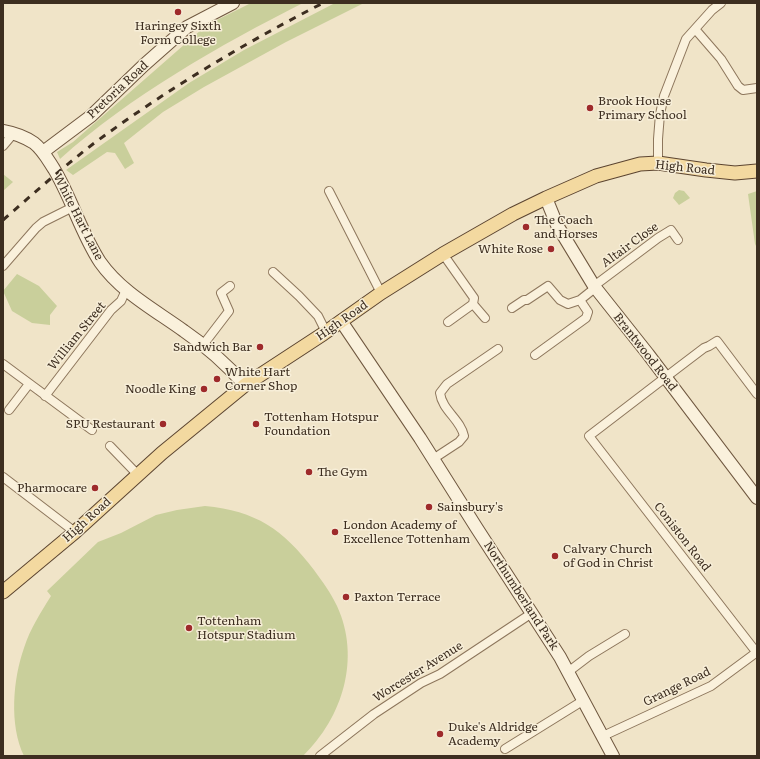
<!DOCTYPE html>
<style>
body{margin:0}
#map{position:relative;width:760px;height:759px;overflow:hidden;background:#f0e4c8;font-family:Literata,serif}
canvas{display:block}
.frame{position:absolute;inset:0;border:4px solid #3d2e20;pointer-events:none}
</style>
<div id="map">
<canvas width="760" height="759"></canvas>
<div class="frame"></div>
</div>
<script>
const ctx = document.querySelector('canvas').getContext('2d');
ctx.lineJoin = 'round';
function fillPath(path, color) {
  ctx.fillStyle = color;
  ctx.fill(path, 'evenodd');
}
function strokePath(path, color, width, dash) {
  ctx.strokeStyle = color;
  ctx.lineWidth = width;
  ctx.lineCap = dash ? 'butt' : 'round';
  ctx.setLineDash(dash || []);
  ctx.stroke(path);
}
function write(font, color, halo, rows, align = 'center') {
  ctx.font = font + ' Literata,serif';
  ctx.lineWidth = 3;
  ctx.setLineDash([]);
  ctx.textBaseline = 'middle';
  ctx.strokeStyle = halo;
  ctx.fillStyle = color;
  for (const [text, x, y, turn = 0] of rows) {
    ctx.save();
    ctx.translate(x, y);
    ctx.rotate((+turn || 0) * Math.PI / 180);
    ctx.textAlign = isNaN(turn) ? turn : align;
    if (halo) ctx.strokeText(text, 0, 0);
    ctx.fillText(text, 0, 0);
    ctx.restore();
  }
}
fillPath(new Path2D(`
 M251,3H303C220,45 130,96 60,159L57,152L73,142L201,30L213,22Z
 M335,3H364L286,42L204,87L163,112L124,143L134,163L125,169L115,153L107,152L73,175L66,170L189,83L244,50Z
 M3,174L13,182L3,191Z
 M679,190L684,191L690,198L679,205L673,198L675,193Z
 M757,191V248L755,244L748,194Z
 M17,274L39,286L57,306L50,315V325L32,323L12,311L3,291Z
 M205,506C256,511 283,529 314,570C322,581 331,593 337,606C361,658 343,717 303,756H24C9,725 13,679 24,648C30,629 41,612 51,596L47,591L98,542L121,533L156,515L177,510Z`), '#c9cf9b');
const street = new Path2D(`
 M695,29L721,59L738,86L743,90L757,88
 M3,146L14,133
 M658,163V139L660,114L664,96L686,39L712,10L721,3
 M329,191L381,293
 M443,254L474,298L473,304L448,322
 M3,266L36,228L43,222L73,207
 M273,272L299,296L318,316L326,332
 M594,286L658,238L671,230L678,240
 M473,304L485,318
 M512,308L524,300H527L548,286L560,300L568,304L580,300L595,288
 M203,345L229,311L221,293L230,286
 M535,355L586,318L588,312L580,300
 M3,364L92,430
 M45,396L111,310L121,301L126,290
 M9,410L29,384
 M110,446L138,475
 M433,459L459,442L464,436C461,420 442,410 440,393L447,384L498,349
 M3,477L75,532
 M757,653L589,436L679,367L704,348L709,346L717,341L757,394
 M568,672L589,656L625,634
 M603,736L711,686L757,652
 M505,749L584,700
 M320,756L374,714L421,683L440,674L532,613`);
const secondary = new Path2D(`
 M3,131C14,133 25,137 34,143C43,150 48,160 54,169C72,199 81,233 100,262C121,292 155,310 184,331C206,346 227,365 245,385
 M43,152L91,116L144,65L187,27L233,3
 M546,198L557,225L594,286L648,354L757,498
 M341,321L420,438L476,527L560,657L613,756`);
const primary = new Path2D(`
 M3,592L75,532L162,453L245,385L323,334L381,293L443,254L513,214L546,198L596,176L640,164L658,163L706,170L735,173L757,171`);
strokePath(street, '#8d765c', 10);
strokePath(secondary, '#6f573f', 14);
strokePath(primary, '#5b4430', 15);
strokePath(street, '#faf1dc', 8);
strokePath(secondary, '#faf1dc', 12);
strokePath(primary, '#f3d9a0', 13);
strokePath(new Path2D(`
 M3,220C33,194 62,168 93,144C166,90 243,44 323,3`), '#3d2e20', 3, [7, 7]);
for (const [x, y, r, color] of [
 [178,12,4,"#9e2a2b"],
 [590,108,4,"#9e2a2b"],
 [526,227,4,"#9e2a2b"],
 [551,249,4,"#9e2a2b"],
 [260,347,4,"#9e2a2b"],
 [217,379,4,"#9e2a2b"],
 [204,389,4,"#9e2a2b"],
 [163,424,4,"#9e2a2b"],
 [256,424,4,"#9e2a2b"],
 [309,472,4,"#9e2a2b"],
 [95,488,4,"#9e2a2b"],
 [429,507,4,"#9e2a2b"],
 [335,532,4,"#9e2a2b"],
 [555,556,4,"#9e2a2b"],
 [346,597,4,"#9e2a2b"],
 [189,628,4,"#9e2a2b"],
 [440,734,4,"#9e2a2b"]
]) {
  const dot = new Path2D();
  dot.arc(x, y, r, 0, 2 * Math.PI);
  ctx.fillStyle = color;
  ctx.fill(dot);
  strokePath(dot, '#f7eed8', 1.5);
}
write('12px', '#3d2e20', '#f7eed8', [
 ["Haringey Sixth",178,26,"center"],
 ["Form College",178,40,"center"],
 ["Brook House",598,101],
 ["Primary School",598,115],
 ["The Coach",534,220],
 ["and Horses",534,234],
 ["White Rose",543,249,"right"],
 ["Sandwich Bar",252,347,"right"],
 ["White Hart",225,372],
 ["Corner Shop",225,386],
 ["Noodle King",196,389,"right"],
 ["Tottenham Hotspur",264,417],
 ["Foundation",264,431],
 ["SPU Restaurant",155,424,"right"],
 ["The Gym",317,472],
 ["Pharmocare",87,488,"right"],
 ["Sainsbury's",437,507],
 ["London Academy of",343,525],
 ["Excellence Tottenham",343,539],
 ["Calvary Church",563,549],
 ["of God in Christ",563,563],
 ["Paxton Terrace",354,597],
 ["Tottenham",197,621],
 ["Hotspur Stadium",197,635],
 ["Duke's Aldridge",448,727],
 ["Academy",448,741]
], 'left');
write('12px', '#3d2e20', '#f7eed8', [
 ["Pretoria Road",118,90,-43],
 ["High Road",685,168,6],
 ["White Hart Lane",78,217,63],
 ["Altair Close",630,245,-36],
 ["High Road",342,321,-35],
 ["William Street",77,336,-51],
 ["Brantwood Road",645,352,52],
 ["High Road",87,520,-42],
 ["Coniston Road",682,537,52],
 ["Northumberland Park",521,596,57],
 ["Worcester Avenue",418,672,-32],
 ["Grange Road",677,687,-26]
]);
</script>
